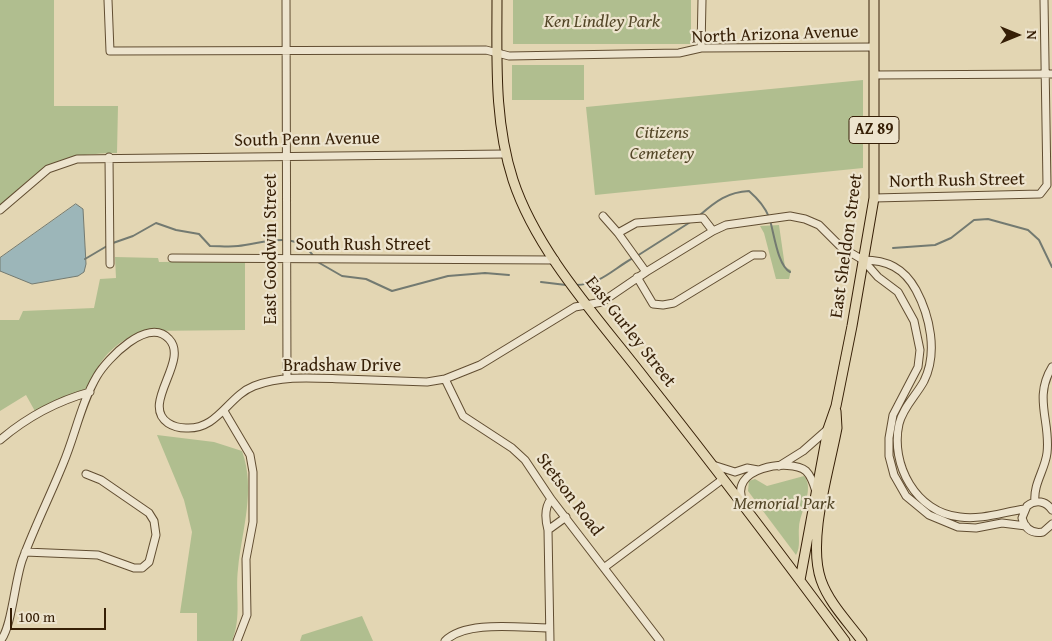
<!DOCTYPE html>
<style>
body{margin:0}
#map{position:relative;width:1052px;height:641px;overflow:hidden;background:#e3d6b3;font-family:"Gentium Book Plus",serif}
canvas{display:block}
.north{position:absolute;left:992px;top:10px;width:50px;height:50px;-webkit-text-stroke:4px #ede4ce;paint-order:stroke;rotate:90deg;font-size:14px;font-weight:700;line-height:20px;text-align:center;color:#361f06}
.north::after{content:'';display:block;margin:auto;width:18px;height:22px;background:#361f06;clip-path:polygon(50% 0,100% 100%,50% 72%,0 100%)}
.scale{position:absolute;left:10px;top:608px;width:96px;height:22px;box-sizing:border-box;border:2px solid #361f06;border-top:0;padding-left:6px;font-size:15px;line-height:18px;white-space:nowrap;color:#361f06;-webkit-text-stroke:4px #ede4ce;paint-order:stroke}
</style>
<div id="map">
<canvas width="1052" height="641"></canvas>
<div class="north">N</div>
<div class="scale">100 m</div>
</div>
<script>
const ctx = document.querySelector('canvas').getContext('2d');
ctx.lineJoin = 'round';
function fillPath(path, color) {
  ctx.fillStyle = color;
  ctx.fill(path, 'evenodd');
}
function strokePath(path, color, width, dash) {
  ctx.strokeStyle = color;
  ctx.lineWidth = width;
  ctx.lineCap = dash ? 'butt' : 'round';
  ctx.setLineDash(dash || []);
  ctx.stroke(path);
}
function write(font, color, halo, rows, align = 'center') {
  ctx.font = font + ' "Gentium Book Plus",serif';
  ctx.lineWidth = 4.5;
  ctx.setLineDash([]);
  ctx.textBaseline = 'middle';
  ctx.strokeStyle = halo;
  ctx.fillStyle = color;
  for (const [text, x, y, turn = 0] of rows) {
    ctx.save();
    ctx.translate(x, y);
    ctx.rotate((+turn || 0) * Math.PI / 180);
    ctx.textAlign = isNaN(turn) ? turn : align;
    if (halo) ctx.strokeText(text, 0, 0);
    ctx.fillText(text, 0, 0);
    ctx.restore();
  }
}
fillPath(new Path2D(`
 M0,0H54V106H118L117,153C54,154 44,165 0,206Z
 M513,0H691V44H513Z
 M512,65H584V100H512Z
 M863,80V168L595,195L586,107Z
 M779,225L785,267L791,270L789,279H776L764,233L760,226Z
 M115,257L158,258L159,262L245,261V330L144,331C113,342 100,359 87,388L36,413L26,395L0,411V320H19L23,311L94,308L100,279L116,278Z
 M157,435L214,442L242,451C256,490 242,529 238,569C235,593 242,617 232,641H197V613H180L192,532L184,500Z
 M804,476C815,489 800,512 799,527C798,536 801,547 796,555L748,491L749,481L755,479L767,486Z
 M362,616L373,641H300L302,635Z`), '#b0be8f');
const water = new Path2D(`
 M76,204L83,209L86,264L84,272L78,276L32,284L0,271V258Z`);
fillPath(water, '#9cb6b9');
strokePath(water, '#737a71', 1);
strokePath(new Path2D(`
 M700,215C716,201 728,192 749,191C757,198 765,207 769,217C774,231 777,265 790,272
 M113,243L133,236L156,223L176,230L199,234L210,246C220,246 229,247 238,246C265,243 296,229 314,257
 M893,248L935,245L951,238L974,220L988,219L1028,230L1039,240L1052,267
 M637,256L692,221
 M85,259L107,246
 M316,261L342,276L366,279L392,291L448,276L485,273L509,275
 M541,282L566,285
 M576,285C600,285 613,269 633,258`), '#737a71', 2);
const minor = new Path2D(`
 M108,0L110,51L486,50L509,56L679,53L701,48L874,47
 M286,0L287,377
 M701,48L702,0
 M874,75L1052,74
 M109,157L110,264
 M874,198L1040,194L1047,185L1044,0
 M0,210L48,169L77,159L505,154
 M603,216L618,233L646,272
 M618,233L636,223L703,218L713,231
 M172,258L555,260
 M863,260C887,260 904,268 916,290C930,316 938,353 924,381C916,396 903,407 899,424C890,464 916,513 960,517C982,520 1003,512 1025,509
 M637,277L653,304L663,305L674,303L753,255H762
 M445,379L463,416L512,448L525,460L551,499L660,641
 M224,411L250,455L253,472V522L246,559L247,615L237,641
 M0,440C26,418 57,401 90,392
 M713,465L735,472L747,468L758,470
 M779,466L803,451L828,429
 M1035,502C1033,484 1045,470 1047,453C1051,422 1033,398 1052,367
 M744,504C725,467 791,458 806,471C812,477 814,485 816,492
 M1052,510C1046,501 1036,499 1027,506L1022,518C1025,529 1032,534 1043,532L1052,524
 M548,530L566,517
 M25,552L98,555L134,568H142L149,562L156,535L154,521L149,513L101,480L86,474
 M605,567L723,479
 M0,641C12,629 15,577 23,558C35,526 50,496 63,464C75,436 81,403 97,376C107,359 148,316 169,339C190,361 140,404 168,423C174,427 179,428 186,428C218,430 228,396 254,386C283,375 313,378 344,379C371,380 399,381 427,382L445,379L480,365L575,307L602,302L646,272L713,231L726,225L790,216L805,219L819,225L841,247L863,260L878,277L898,292L914,321L920,350L918,367L893,415L889,438V456L894,475L906,496L929,515L958,527L976,528L1002,523L1026,526
 M445,641C466,620 520,628 549,628
 M550,641L548,530C545,519 544,508 551,499`);
const major = new Path2D(`
 M497,0C497,61 494,121 513,180C537,253 599,319 646,380C714,466 780,553 845,641
 M836,411L837,428C829,471 807,540 821,580C829,603 848,622 862,641
 M800,580L828,429L836,406L852,326L874,198V0`);
strokePath(minor, '#614d31', 9);
strokePath(major, '#361f06', 11);
strokePath(minor, '#ede4ce', 7);
strokePath(major, '#e3d6b3', 9);
for (const [x, y, w] of [
 [874,130,50]
]) {
  const box = new Path2D();
  box.roundRect(x - w / 2, y - 13.5, w, 27, 4);
  ctx.fillStyle = '#ede4ce';
  ctx.fill(box);
  strokePath(box, '#361f06', 1);
}
write('bold 16px', '#361f06', null, [
 ["AZ 89",874,130]
]);
write('italic 18px', '#544728', '#ede4ce', [
 ["Ken Lindley Park",602,22],
 ["Citizens",662,133],
 ["Cemetery",662,154],
 ["Memorial Park",784,504]
]);
write('18px', '#361f06', '#ede4ce', [
 ["North Arizona Avenue",775,35,-2],
 ["South Penn Avenue",307,140,-1],
 ["North Rush Street",957,181,-1],
 ["South Rush Street",363,245],
 ["East Sheldon Street",847,246,-82],
 ["East Goodwin Street",271,249,-90],
 ["East Gurley Street",630,332,52],
 ["Bradshaw Drive",342,366],
 ["Stetson Road",569,495,53]
]);
</script>
